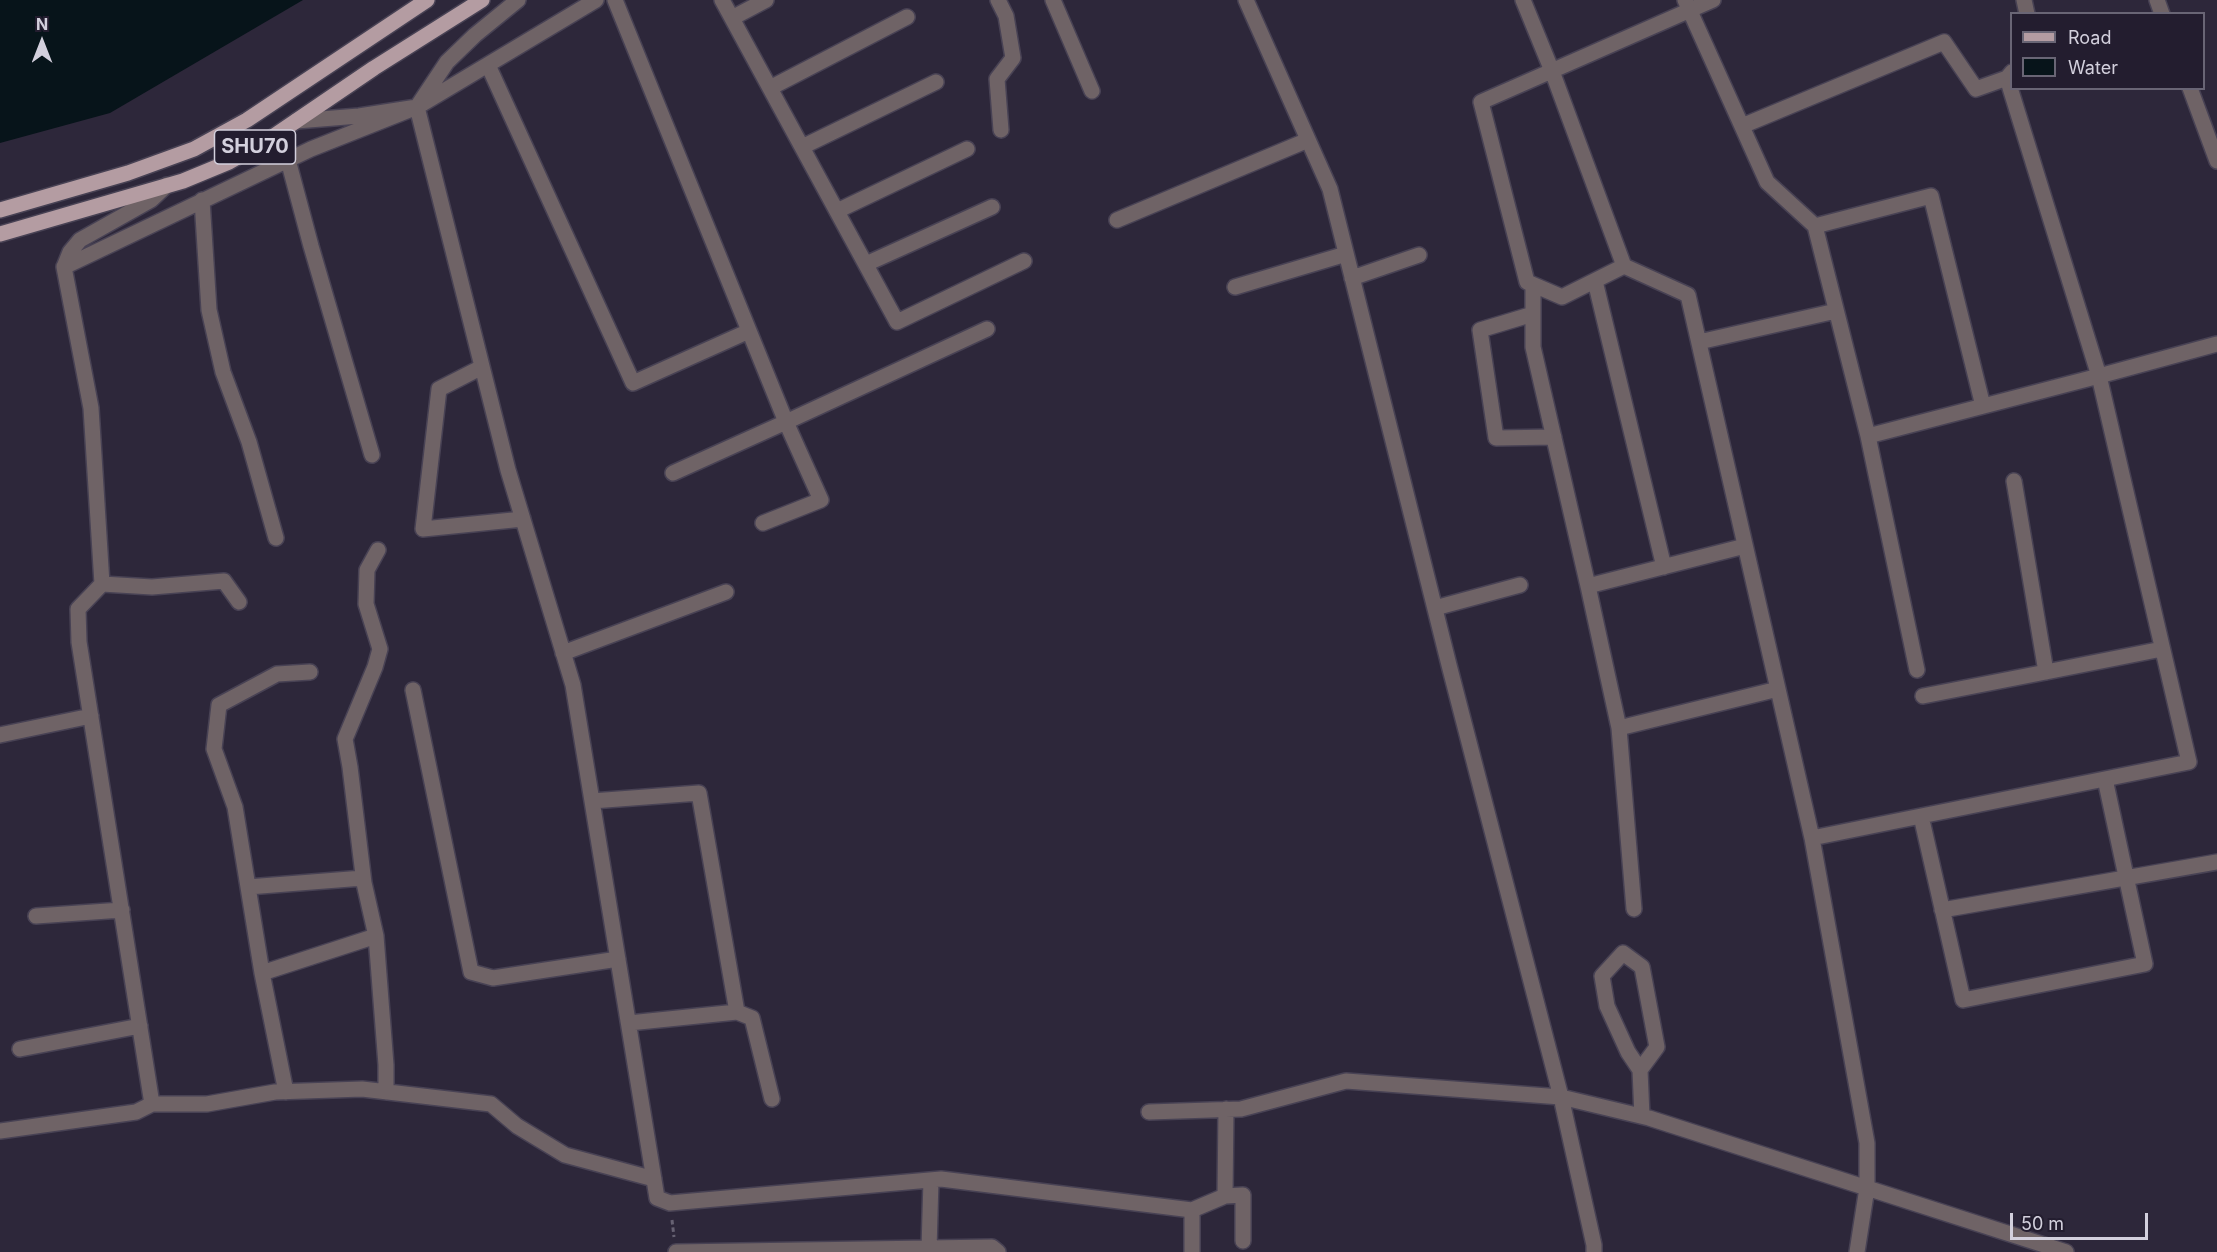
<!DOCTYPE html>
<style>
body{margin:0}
#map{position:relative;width:2217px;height:1252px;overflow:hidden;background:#2d273a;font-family:Inter,sans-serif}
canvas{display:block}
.legend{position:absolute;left:2010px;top:12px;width:195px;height:78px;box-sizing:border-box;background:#231d2f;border:2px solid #696575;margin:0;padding:8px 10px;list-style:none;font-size:18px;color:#d3d0dd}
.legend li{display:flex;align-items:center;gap:12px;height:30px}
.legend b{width:30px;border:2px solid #696575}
.north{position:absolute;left:12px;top:12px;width:60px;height:60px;-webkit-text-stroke:4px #231d2f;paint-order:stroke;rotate:0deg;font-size:16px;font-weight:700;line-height:24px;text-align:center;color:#d3d0dd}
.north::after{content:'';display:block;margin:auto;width:21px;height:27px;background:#d3d0dd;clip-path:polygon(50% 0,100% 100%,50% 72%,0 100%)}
.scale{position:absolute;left:2010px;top:1213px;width:138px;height:27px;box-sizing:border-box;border:3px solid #d3d0dd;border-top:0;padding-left:8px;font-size:18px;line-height:21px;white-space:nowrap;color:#d3d0dd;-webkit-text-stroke:4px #231d2f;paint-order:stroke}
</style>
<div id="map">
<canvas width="2217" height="1252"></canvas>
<ul class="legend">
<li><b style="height:8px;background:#b49ca2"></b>Road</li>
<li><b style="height:16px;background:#07141a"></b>Water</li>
</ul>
<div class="north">N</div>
<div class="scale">50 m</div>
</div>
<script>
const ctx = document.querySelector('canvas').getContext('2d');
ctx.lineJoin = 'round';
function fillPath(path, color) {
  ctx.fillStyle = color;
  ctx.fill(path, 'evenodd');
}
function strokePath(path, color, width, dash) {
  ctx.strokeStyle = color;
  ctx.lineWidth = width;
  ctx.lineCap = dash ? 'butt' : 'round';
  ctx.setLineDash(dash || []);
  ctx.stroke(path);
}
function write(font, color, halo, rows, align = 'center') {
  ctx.font = font + ' Inter,sans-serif';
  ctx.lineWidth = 4.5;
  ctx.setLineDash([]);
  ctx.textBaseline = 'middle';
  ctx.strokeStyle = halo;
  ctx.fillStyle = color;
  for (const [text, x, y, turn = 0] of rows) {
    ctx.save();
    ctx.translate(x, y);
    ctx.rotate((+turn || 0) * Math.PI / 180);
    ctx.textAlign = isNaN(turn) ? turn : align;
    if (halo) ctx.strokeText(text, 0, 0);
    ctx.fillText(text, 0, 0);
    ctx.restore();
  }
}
fillPath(new Path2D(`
 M0,0H303L110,113L0,143Z`), '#07141a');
const minor = new Path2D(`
 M615,0L786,422L673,473
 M722,0L897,322L1024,261
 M998,0L1006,16L1013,58L997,79L1001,130
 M1053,0L1092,91
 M1246,0L1330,189L1449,665L1561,1097L1594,1245V1252
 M1685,0L1767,182L1815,226L1868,436L2099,376L2189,762L1812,838
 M2024,0L2027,14
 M2157,0L2162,14
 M732,18L766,0
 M488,65L633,383L749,331
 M2007,78L2099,376L2217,344
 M770,88L907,17
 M2190,88L2217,161
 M422,104L596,0
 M296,121L359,116L417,107L508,470L573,685L657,1198L670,1203L941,1179L1192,1210L1225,1196L1226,1109
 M1742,126L1944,42L1976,89L2007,78L2012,72
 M802,147L936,82
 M288,160L311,246L372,455
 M202,200L209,310L223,372L249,442L276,538
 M837,211L967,149
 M1117,220L1308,140
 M1815,226L1931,196L1983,406
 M866,264L992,207
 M1624,266L1562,297L1527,282L1481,102L1713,0
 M64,267L70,252L80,240L151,200L167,185
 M1352,278L1419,255
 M1595,281L1664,567
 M1533,285V347L1588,586L1745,546
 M1235,287L1346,254
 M1533,314L1480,330L1496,438L1554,437
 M1699,342L1836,311
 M482,367L439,389L423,529L523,519
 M1868,436L1917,670
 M2014,481L2046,672L2162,649
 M763,523L821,500L786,422L987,329
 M378,550L367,570L366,604L380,649L375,667L345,739L350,767L364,883L376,936L386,1065V1092
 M102,584L152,587L224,581L239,602
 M1588,586L1619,728L1634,909
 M1435,608L1520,585
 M563,653L726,592
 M413,690L471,972L493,978L618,959
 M1923,696L2046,672
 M1619,728L1778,689
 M0,735L91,716
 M592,801L699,793L737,1012
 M1921,816L1963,1000L2145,964L2105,779
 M248,887L363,878
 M1942,910L2217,862
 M36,916L122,910
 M262,973L376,936
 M629,1023L737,1012L752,1018L772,1099
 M20,1049L140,1026
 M1640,1070L1657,1047L1642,967L1623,953L1602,976L1607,1006L1628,1052L1640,1070L1642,1116
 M286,1092L262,973L235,807L214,749L219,705L277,674L310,672
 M152,1104L79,642L78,609L102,584L91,408L64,267L311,149L417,107L447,62L475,35L518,0
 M1149,1112L1241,1109L1346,1081L1561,1097L1649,1118L1867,1188V1143L1812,838L1688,295L1624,266L1552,71L1523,0
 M0,1131L136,1112L152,1104H207L275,1092L362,1089L491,1104L517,1126L565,1155L654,1179
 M1225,1196L1243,1195V1241
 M1192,1210V1252
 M929,1249L931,1180
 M676,1252L992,1247L998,1252
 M1857,1252L1867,1188L2066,1252`);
const major = new Path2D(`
 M0,210L128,173L194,149L247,120L427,0
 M0,234L183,181L229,162L274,136L374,68L482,0`);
strokePath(minor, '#484254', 18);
strokePath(major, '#484254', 18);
strokePath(new Path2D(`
 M672,1220L674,1237`), '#666172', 3, [4.5, 3]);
strokePath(minor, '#6f6366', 15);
strokePath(major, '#b49ca2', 15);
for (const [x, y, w] of [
 [255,147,81]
]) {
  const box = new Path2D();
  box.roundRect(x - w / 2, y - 17, w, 34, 4.5);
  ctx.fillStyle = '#231d2f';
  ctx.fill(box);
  strokePath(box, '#d3d0dd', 1.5);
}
write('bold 20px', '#d3d0dd', null, [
 ["SHU70",255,147]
]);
</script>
